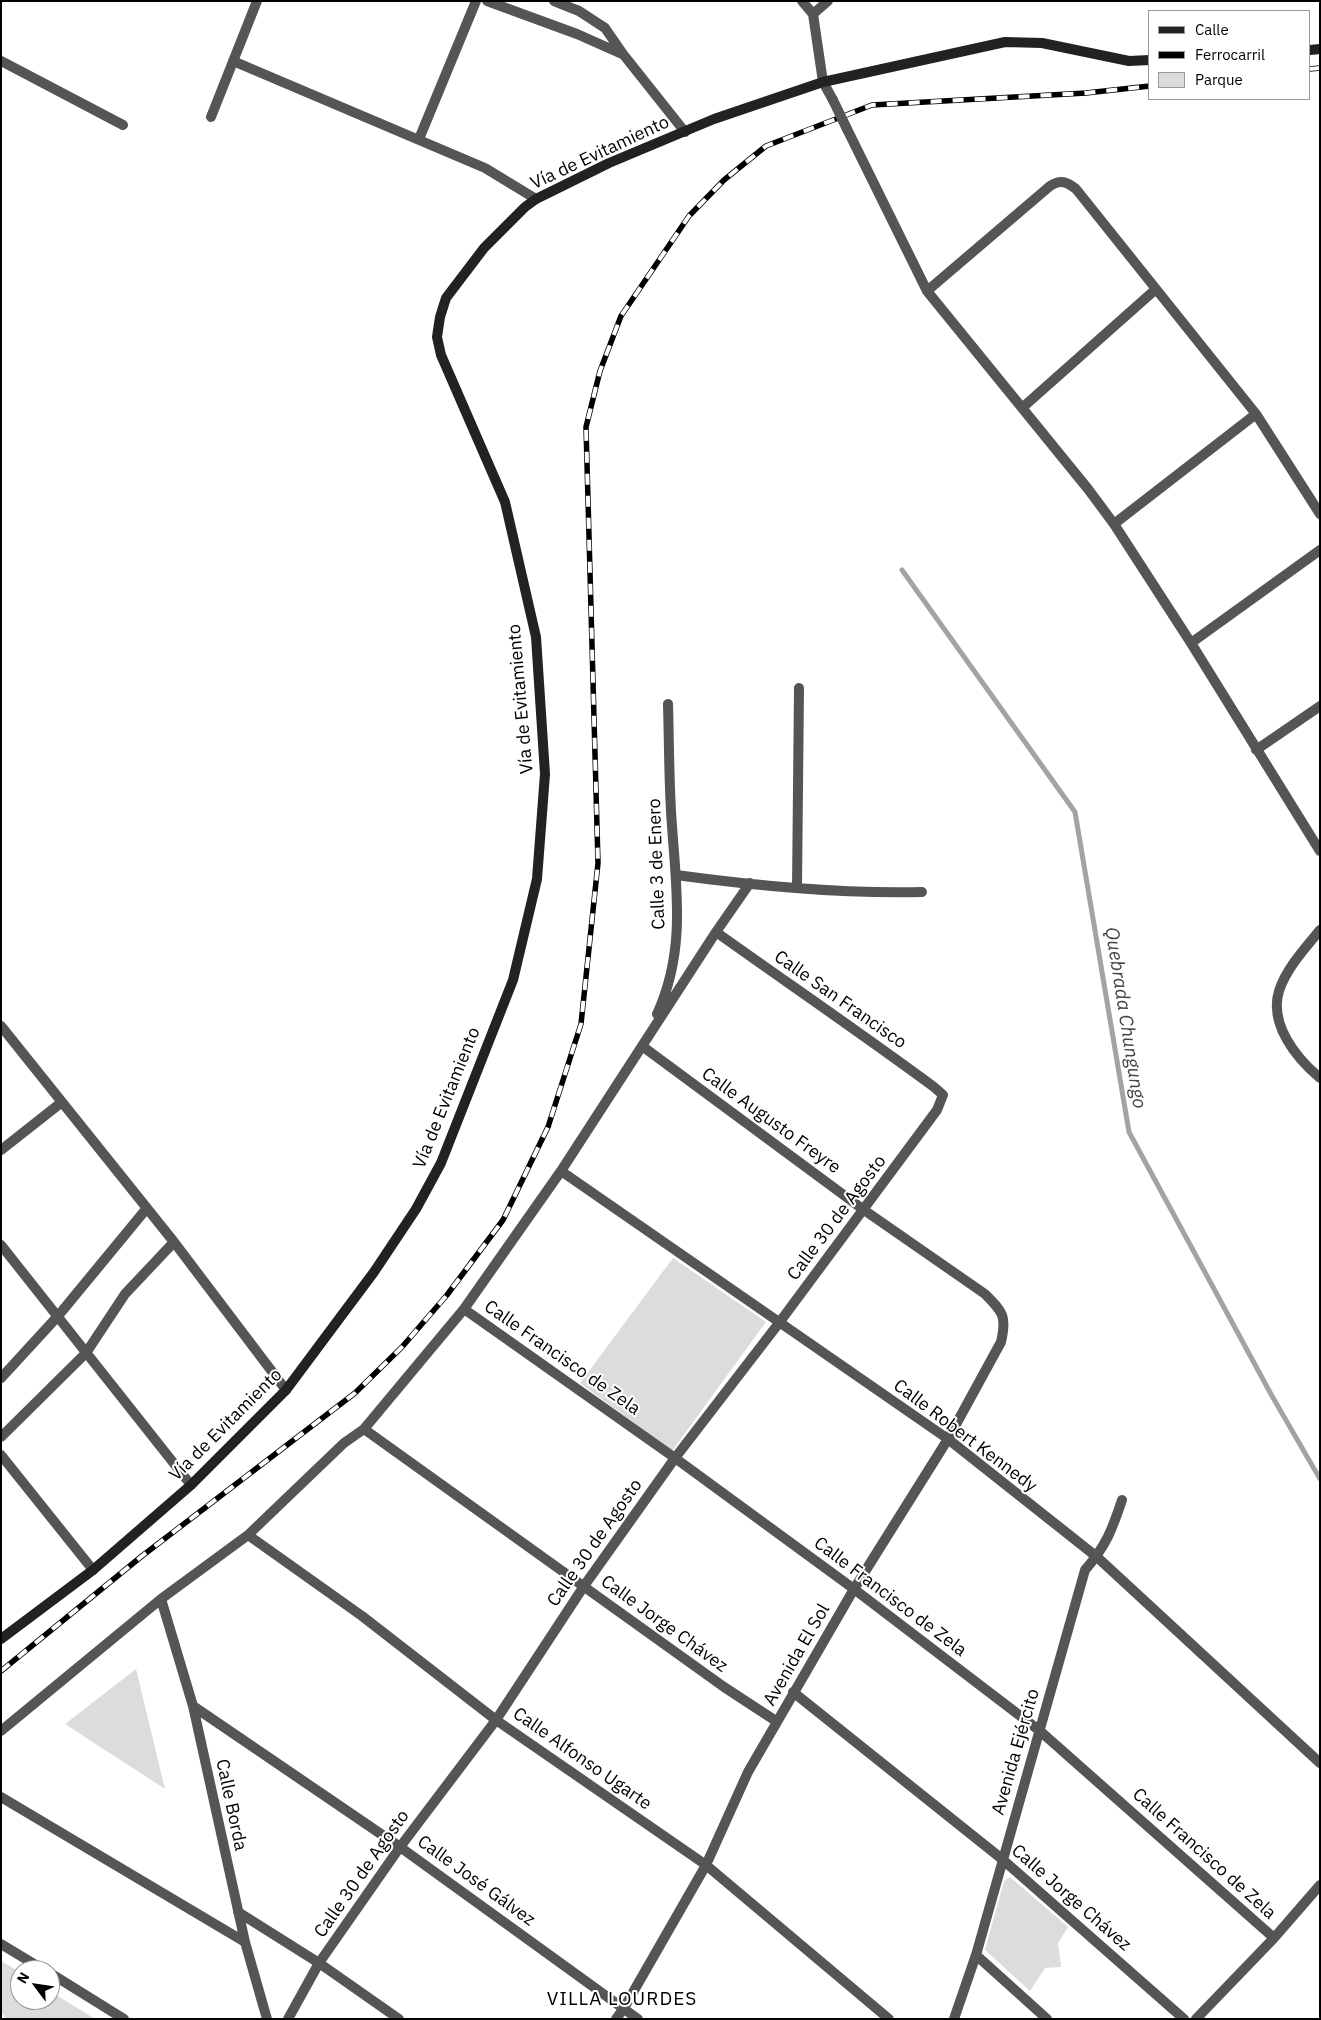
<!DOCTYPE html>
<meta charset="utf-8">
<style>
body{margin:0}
#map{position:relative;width:1321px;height:2020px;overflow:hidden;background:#fff;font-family:"IBM Plex Sans",sans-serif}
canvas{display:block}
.frame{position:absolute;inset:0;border:2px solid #000;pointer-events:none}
.legend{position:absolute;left:1148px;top:10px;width:162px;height:90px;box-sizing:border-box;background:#fff;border:1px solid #999;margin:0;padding:6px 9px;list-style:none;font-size:15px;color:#000}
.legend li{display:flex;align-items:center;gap:10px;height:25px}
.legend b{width:25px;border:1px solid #999}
.north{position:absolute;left:10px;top:1960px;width:50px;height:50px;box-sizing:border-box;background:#fff;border:1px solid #999;border-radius:50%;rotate:301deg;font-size:14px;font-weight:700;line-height:20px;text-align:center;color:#000}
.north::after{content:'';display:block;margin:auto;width:18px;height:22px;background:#000;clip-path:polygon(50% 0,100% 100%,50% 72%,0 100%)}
</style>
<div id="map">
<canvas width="1321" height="2020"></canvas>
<div class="frame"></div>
<ul class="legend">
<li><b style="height:6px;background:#222"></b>Calle</li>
<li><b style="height:6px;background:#000"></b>Ferrocarril</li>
<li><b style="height:14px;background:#dcdcdc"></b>Parque</li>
</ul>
<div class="north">N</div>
</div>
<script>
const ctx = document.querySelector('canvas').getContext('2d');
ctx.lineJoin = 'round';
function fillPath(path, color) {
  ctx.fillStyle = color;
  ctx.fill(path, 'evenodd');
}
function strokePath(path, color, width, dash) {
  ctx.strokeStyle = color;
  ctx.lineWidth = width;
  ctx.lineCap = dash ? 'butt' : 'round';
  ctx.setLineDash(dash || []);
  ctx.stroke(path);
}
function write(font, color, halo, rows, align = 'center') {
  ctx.font = font + ' "IBM Plex Sans",sans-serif';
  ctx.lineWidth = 4;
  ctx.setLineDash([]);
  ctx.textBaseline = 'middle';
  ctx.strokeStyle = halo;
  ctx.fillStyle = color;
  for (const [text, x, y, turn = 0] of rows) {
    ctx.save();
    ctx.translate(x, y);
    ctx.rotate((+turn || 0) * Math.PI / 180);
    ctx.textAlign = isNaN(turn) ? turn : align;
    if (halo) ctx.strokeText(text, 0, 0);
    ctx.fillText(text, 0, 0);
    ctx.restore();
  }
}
fillPath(new Path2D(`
 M673,1258L766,1322L672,1451L580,1383Z
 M136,1669L165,1789L65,1724Z
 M1010,1877L1068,1927L1058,1943L1061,1967L1045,1968L1030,1991L985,1950L1004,1881Z
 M1,1961L20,1972V2000H50V1991L95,2019H6L1,2011Z`), '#dcdcdc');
strokePath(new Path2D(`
 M902,570L1075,812L1129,1132L1272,1396L1320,1479`), '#a3a3a3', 5);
strokePath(new Path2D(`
 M487,1L577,34L622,54
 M554,1L579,11L605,28L623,54L685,132
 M802,1L813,14L823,82L833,100
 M813,14L828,1
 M1,61L123,125
 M233,61L485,168L536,199
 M211,117L257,1
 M847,129L927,291L1088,489L1114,524L1191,643L1320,851
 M419,139L476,1
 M927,291L1050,186C1061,179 1067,182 1076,189L1256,414L1320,514
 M1022,408L1156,289
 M1114,524L1256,414
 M1191,643L1320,550
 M1256,750L1320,706
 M676,875C757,886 840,894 922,892
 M797,888L799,688
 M1320,930C1305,948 1286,969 1279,991C1269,1024 1296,1058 1320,1078
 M657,1014C688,947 675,881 671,811C669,776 669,740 668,704
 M1,1026L174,1242L286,1390
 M1,1150L62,1102
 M561,1171L948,1439L1097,1557L1320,1763
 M1,1245L191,1485
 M464,1309L675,1458L854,1589L1040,1731L1274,1938
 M1,1378L58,1316L147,1208
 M364,1429L724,1687L776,1721
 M1,1437L86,1353L125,1294L174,1242
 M1,1455L93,1570
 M248,1535L362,1616L496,1720L706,1865L889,2019
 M161,1599L193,1706L245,1942L267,2019
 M793,1692L1002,1859L1184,2019
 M193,1706L400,1847L638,2019
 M1,1731L161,1599L248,1535L344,1443L364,1429L464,1309L561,1171L716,932L750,883
 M1,1797L245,1942
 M238,1912L319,1963L399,2019
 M1,1944L44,1970
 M976,1955L1047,2019
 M50,1973L124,2019
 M288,2019L319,1963L400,1847L496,1720L584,1586L675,1458L779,1323L937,1110L943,1095L934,1087C862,1034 789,984 716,932
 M616,2019L624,2008L706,1865L748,1772L854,1589L948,1439L1001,1342C1007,1316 1003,1312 985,1294L864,1210L642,1046
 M954,2019L976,1955L1085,1570C1106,1546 1112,1530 1122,1500
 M1196,2019L1274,1938L1320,1885`), '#555', 10);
strokePath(new Path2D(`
 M1310,50L1320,49
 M1,1639L93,1570L191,1485L286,1390L374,1272L416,1209L441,1163L513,980L537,879L545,774L536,637L505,502L441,355L437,337L440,317L446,298L484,248L525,207L536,199L609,163L714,119L823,82L1005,42L1042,43L1129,61L1150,60`), '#222', 10);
const rail = new Path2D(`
 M1310,69L1320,68
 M1,1671L142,1556L355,1393L402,1347L447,1295L503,1220L548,1127L581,1024L598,863L586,427L600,371L621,316L689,216L724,180L766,146L872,105L1086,93L1150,86`);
strokePath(rail, '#000', 5.5);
strokePath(rail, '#fff', 4, [11]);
strokePath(new Path2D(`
 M833,100L847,129`), '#555', 10);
write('18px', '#000', '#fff', [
 ["Vía de Evitamiento",600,153,-25],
 ["Vía de Evitamiento",521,699,-95],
 ["Calle 3 de Enero",657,864,-92],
 ["Calle San Francisco",840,1000,35],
 ["Vía de Evitamiento",447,1098,-68],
 ["Calle Augusto Freyre",771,1121,36],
 ["Calle 30 de Agosto",837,1218,-53],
 ["Calle Francisco de Zela",562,1358,35],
 ["Vía de Evitamiento",226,1425,-45],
 ["Calle Robert Kennedy",965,1436,37],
 ["Calle 30 de Agosto",595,1543,-55],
 ["Calle Francisco de Zela",890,1597,37],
 ["Calle Jorge Chávez",664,1624,36],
 ["Avenida El Sol",797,1655,-60],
 ["Avenida Ejército",1016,1752,-74],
 ["Calle Alfonso Ugarte",582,1759,35],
 ["Calle Borda",231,1805,78],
 ["Calle Francisco de Zela",1204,1854,42],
 ["Calle 30 de Agosto",362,1874,-55],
 ["Calle José Gálvez",476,1881,36],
 ["Calle Jorge Chávez",1071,1898,41]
]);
write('italic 19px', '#444', '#fff', [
 ["Quebrada Chungungo",1125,1018,81]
]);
ctx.letterSpacing = '1px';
write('19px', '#000', '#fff', [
 ["VILLA LOURDES",622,2000]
]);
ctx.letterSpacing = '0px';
</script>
